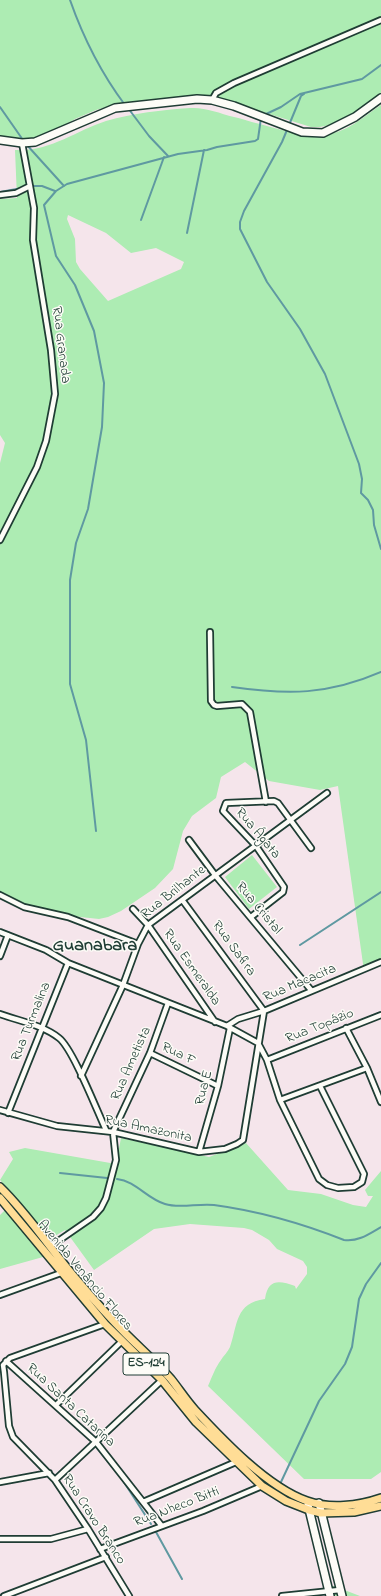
<!DOCTYPE html>
<meta charset="utf-8">
<style>
body{margin:0}
canvas{display:block;background:#f5e5eb}
</style>
<canvas width="381" height="1596"></canvas>
<script>
const ctx = document.querySelector('canvas').getContext('2d');
ctx.lineJoin = 'round';
function fillPath(path, color) {
  ctx.fillStyle = color;
  ctx.fill(path, 'evenodd');
}
function strokePath(path, color, width, dash) {
  ctx.strokeStyle = color;
  ctx.lineWidth = width;
  ctx.lineCap = dash ? 'butt' : 'round';
  ctx.setLineDash(dash || []);
  ctx.stroke(path);
}
function write(font, color, halo, rows, align = 'center') {
  ctx.font = font + ' "Indie Flower",sans-serif';
  ctx.lineWidth = 3;
  ctx.setLineDash([]);
  ctx.textBaseline = 'middle';
  ctx.strokeStyle = halo;
  ctx.fillStyle = color;
  for (const [text, x, y, turn = 0] of rows) {
    ctx.save();
    ctx.translate(x, y);
    ctx.rotate((+turn || 0) * Math.PI / 180);
    ctx.textAlign = isNaN(turn) ? turn : align;
    if (halo) ctx.strokeText(text, 0, 0);
    ctx.fillText(text, 0, 0);
    ctx.restore();
  }
}
fillPath(new Path2D(`
 M0,0H381V95C360,109 338,129 311,127L227,101L117,104L96,110L75,119L54,131L29,140L0,138Z
 M381,105V964L364,971L338,786L320,790L269,781L245,762L221,777L216,798L192,816L183,831L173,869L155,888L121,911L108,917L99,919L43,913L0,897V463L5,443L0,435V199L17,198L15,150C50,152 75,131 106,121C133,113 162,110 190,108C205,107 219,113 234,117C262,124 311,142 337,132C353,127 367,114 381,105ZM68,215L106,233L131,253L156,248L184,262L181,269L108,301L80,269L76,262L75,239L67,219Z
 M252,855L277,887L249,909L225,877Z
 M121,1138L209,1157L246,1143L288,1190L321,1194L353,1205L366,1207L373,1196H368L365,1190L381,1171V1472L371,1479H304L208,1386C212,1377 215,1368 221,1360C223,1356 228,1352 230,1347C238,1324 235,1303 265,1299C268,1278 280,1281 295,1286L296,1289L307,1274V1267L303,1261L277,1249L269,1240L252,1230L244,1228L190,1224L154,1229L94,1270L65,1230L50,1239L0,1180L13,1159L9,1152L25,1148L116,1164Z
 M5,1210L43,1257L0,1269V1215Z
 M330,1586H334L360,1596H333Z`), '#adecb3');
strokePath(new Path2D(`
 M70,0C83,37 101,73 125,105
 M304,94L301,96L282,142L244,211L240,222V229L267,282L300,329L325,374L359,464L362,479L361,493L368,500L373,510L374,525L381,549
 M0,107L23,140
 M128,108L149,136L168,156
 M264,115L281,107L300,94L362,79L381,65
 M26,144L64,186
 M31,186H42L55,191
 M0,192L22,188
 M141,220L164,157
 M187,233L204,150
 M232,687C288,695 328,695 381,672
 M96,831L86,740L70,684V580L76,543L88,509L102,427L104,383L94,331L75,285L56,256L44,205L56,191L67,184L178,154L207,150L217,147L255,141L258,139L261,118
 M300,945L381,892
 M60,1173L107,1178
 M117,1179C136,1181 147,1199 165,1204C180,1209 198,1203 214,1205C259,1211 301,1223 344,1240C358,1242 369,1234 381,1227
 M94,1444L120,1476L151,1524
 M281,1482L319,1401L345,1364L352,1347L359,1299L366,1284L381,1263
 M156,1532L182,1579`), '#5f99a1', 2);
const street = new Path2D(`
 M212,100L216,93L234,83L381,20
 M0,195L16,193L30,186
 M0,540L37,467L46,441L55,394L51,350L33,240L34,208L22,143
 M210,632L211,701L214,705L217,706L242,704L250,712L266,802
 M189,840L215,875L311,990
 M0,895L24,907L68,917L138,944
 M133,909L148,925L215,1022
 M251,917L283,892L284,887L256,846L223,811L226,803L274,801L278,803L311,848
 M0,932L46,950L68,963L227,1026L258,1043L267,1060L280,1100L319,1179L327,1185L338,1188L354,1187L362,1182L364,1174L320,1086
 M0,956L8,935
 M0,1014C19,1021 43,1025 59,1038C73,1049 97,1111 106,1130
 M227,1026L238,1019L264,1011L381,962
 M346,1028L367,1068L381,1102
 M150,1053L218,1086
 M267,1060L381,1015
 M81,1076L123,985L138,944L148,925L327,793
 M280,1100L367,1068
 M0,1110L57,1126L113,1132L199,1152L225,1149L237,1144L243,1140L264,1011L183,901
 M8,1113L68,963
 M199,1152L218,1086L230,1028
 M51,1246L93,1217L101,1208L106,1198L116,1160L113,1132L150,1053L168,1003
 M0,1295L61,1273
 M105,1324L10,1358L3,1365L4,1372L9,1426L13,1437L55,1480L88,1529L129,1596
 M6,1361L96,1442L161,1525
 M56,1405L122,1341
 M55,1480L162,1380
 M0,1482L49,1473
 M143,1502L236,1462
 M0,1539H51L88,1529
 M100,1549L203,1511L262,1486
 M4,1596L106,1557
 M282,1596L340,1590`);
const secondary = new Path2D(`
 M0,140L22,143L35,142L115,108L197,99L212,100L234,106L302,132L323,133L355,117L381,98
 M319,1503L342,1596
 M308,1505L330,1596`);
const primary = new Path2D(`
 M0,1187C29,1215 51,1250 77,1280C93,1299 109,1317 126,1334C141,1349 157,1363 171,1379C179,1389 186,1400 195,1410C223,1440 267,1487 307,1501C330,1509 358,1506 381,1498
 M0,1198L105,1324L162,1380L196,1422L262,1486L286,1501L309,1510L321,1513L354,1512L381,1506`);
strokePath(street, '#1f3d34', 8);
strokePath(secondary, '#1f3d34', 10);
strokePath(primary, '#1f3d34', 10);
strokePath(street, '#fdfcf7', 4.5);
strokePath(secondary, '#fdfcf7', 7);
strokePath(primary, '#ffdd96', 7);
for (const [x, y, w] of [
 [146,1364,46]
]) {
  const box = new Path2D();
  box.roundRect(x - w / 2, y - 11, w, 22, 3);
  ctx.fillStyle = '#fdfcf7';
  ctx.fill(box);
  strokePath(box, '#1f3d34', 1);
}
write('bold 13px', '#1f3d34', null, [
 ["ES-124",146,1364]
]);
write('14px', '#1f3d34', '#fdfcf7', [
 ["Rua Granada",60,345,83],
 ["Rua Ágata",257,834,50],
 ["Rua Brilhante",174,893,-38],
 ["Rua Cristal",258,909,50],
 ["Rua Safira",233,949,54],
 ["Rua Esmeralda",191,968,55],
 ["Rua Macacita",300,984,-23],
 ["Rua Turmalina",32,1022,-68],
 ["Rua Topázio",320,1027,-22],
 ["Rua F",178,1055,26],
 ["Rua Ametista",132,1064,-66],
 ["Rua E",205,1088,-76],
 ["Rua Amazonita",148,1130,12],
 ["Avenida Venâncio Flores",84,1276,50],
 ["Rua Santa Catarina",70,1406,43],
 ["Rua Nheco Bitti",177,1508,-21],
 ["Rua Cravo Branco",93,1520,57]
]);
write('bold 18px', '#1f3d34', '#fdfcf7', [
 ["Guanabara",95,947]
]);
</script>
